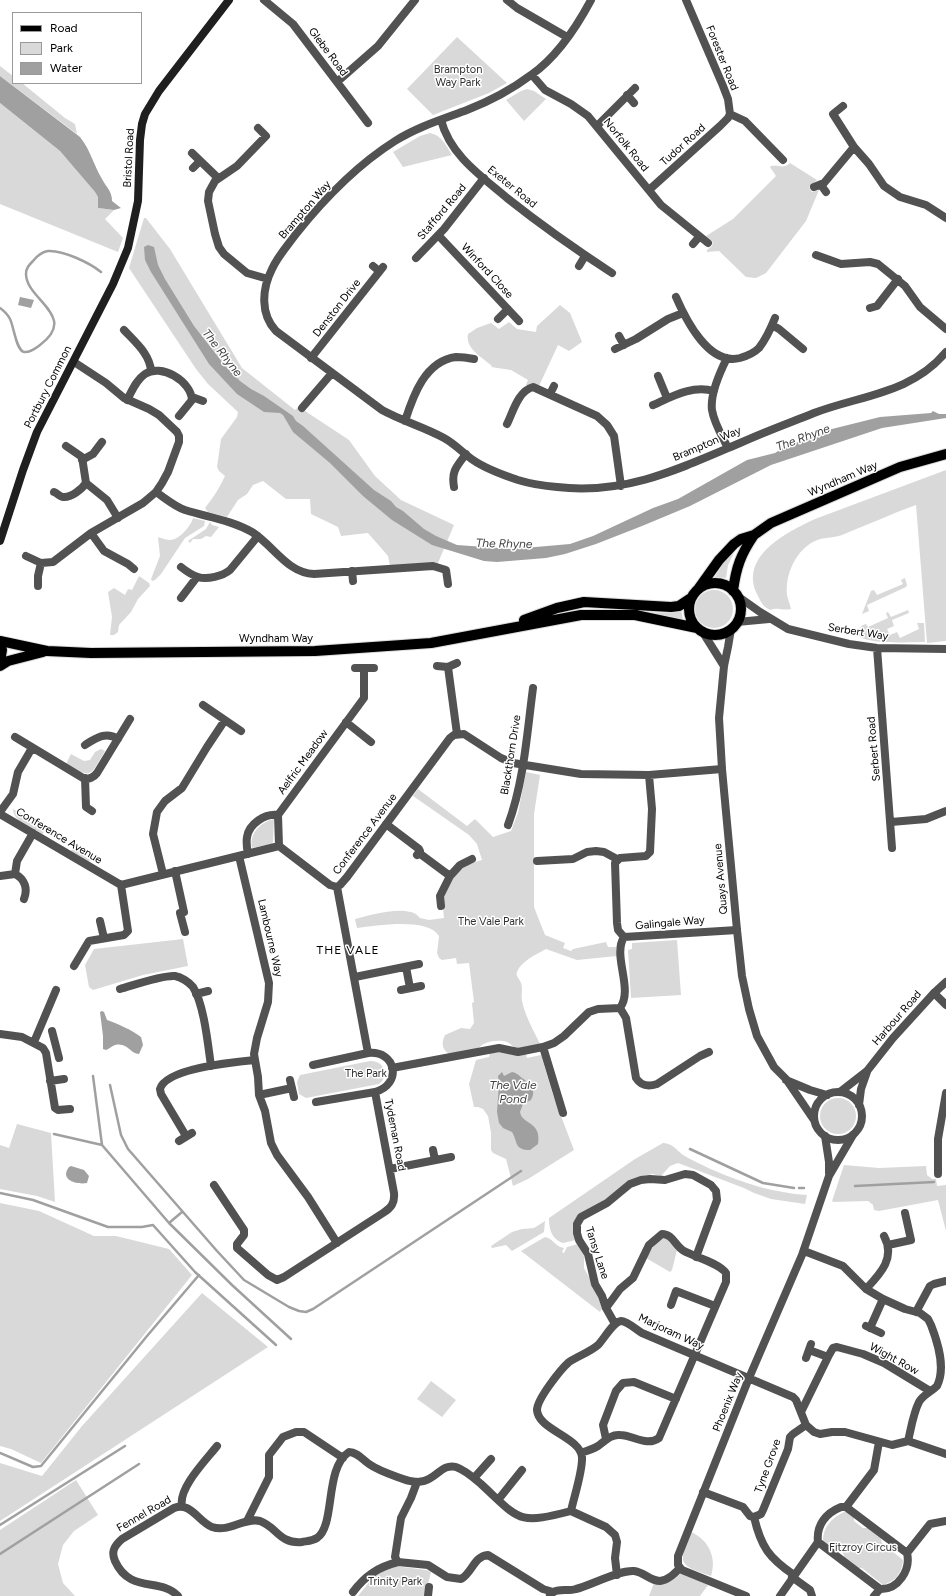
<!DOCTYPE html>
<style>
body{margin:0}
#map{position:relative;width:946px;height:1596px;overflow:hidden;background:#fff;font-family:Figtree,sans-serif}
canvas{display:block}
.legend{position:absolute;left:12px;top:12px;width:130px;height:72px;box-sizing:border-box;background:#fff;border:1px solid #999;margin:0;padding:5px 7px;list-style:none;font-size:12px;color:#000}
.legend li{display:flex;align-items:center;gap:8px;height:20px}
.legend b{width:20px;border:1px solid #999}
</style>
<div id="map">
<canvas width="946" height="1596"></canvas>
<ul class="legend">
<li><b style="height:5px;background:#000"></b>Road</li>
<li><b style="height:11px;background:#d9d9d9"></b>Park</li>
<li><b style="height:11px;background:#a0a0a0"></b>Water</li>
</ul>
</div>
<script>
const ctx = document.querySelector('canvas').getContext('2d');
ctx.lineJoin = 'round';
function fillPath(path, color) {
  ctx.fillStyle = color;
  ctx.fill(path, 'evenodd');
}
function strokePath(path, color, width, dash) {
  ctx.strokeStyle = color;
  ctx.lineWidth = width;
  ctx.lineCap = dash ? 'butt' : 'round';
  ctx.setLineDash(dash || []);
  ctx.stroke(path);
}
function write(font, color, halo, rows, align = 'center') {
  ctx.font = font + ' Figtree,sans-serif';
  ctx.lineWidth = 3;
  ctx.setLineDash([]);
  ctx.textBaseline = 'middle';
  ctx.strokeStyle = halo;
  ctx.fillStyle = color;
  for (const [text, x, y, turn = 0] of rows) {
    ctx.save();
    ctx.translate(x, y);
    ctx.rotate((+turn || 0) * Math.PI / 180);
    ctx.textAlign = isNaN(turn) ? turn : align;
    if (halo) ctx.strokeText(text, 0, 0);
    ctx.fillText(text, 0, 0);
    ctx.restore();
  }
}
fillPath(new Path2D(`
 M457,37L507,83L489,93L433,115L407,89Z
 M0,66L13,76V83H22L65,118L75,124L77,134L0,76Z
 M527,89L534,91L546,99L524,121L506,100L521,91Z
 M0,103L60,151L95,192L98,197V208L114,210L105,219L123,238L118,252L0,204Z
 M430,133C442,135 446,146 452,155L403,167L393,152L420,136Z
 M790,163L817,180L809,187L812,192L819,190L806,221L766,273L756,278L746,277L719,251L707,252V250L712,246L713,242L706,236L733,219L776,176L770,167L771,166C779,165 784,169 790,163Z
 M144,218H146L170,249L242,368L295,410L299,407L349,440L375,476L401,500L454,525L438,563L390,566L388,556L368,533L341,536L338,527L311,514L310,499H286L263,481L253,485L247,494L238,500L227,517L208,512L205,508C213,498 220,487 225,476L219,471L217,467L221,439L237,417L238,412L208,384L196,369L129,268Z
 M560,305L570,313L582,342L569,351L558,345L539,386L526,385L528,380L511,370L491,367L492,366C482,357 465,349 468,334L477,328L491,323L499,329L509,322L517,329L536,332L537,326Z
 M946,470V641L927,643L916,505C891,514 867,525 842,535C833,538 823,537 815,541C796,550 785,574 787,595C788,600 790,604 791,609C783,611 777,607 771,610C763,608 760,600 757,594C739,556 787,532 815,519Z
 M193,518L205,521L204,526L185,538L161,574L155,580L152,581L151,579L160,556L158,537C162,538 166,540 170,540C179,540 191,526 193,518Z
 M210,522L212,525L219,527L211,537L206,536L201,539H193L190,543L188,541L206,529Z
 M736,549L728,565L726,578L715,577L724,562Z
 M139,576L149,583L150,586L138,599L131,612L119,625L118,632L114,635H110L112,617L108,592L114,588L125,595L128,589L132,590Z
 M905,578L907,585L906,587L867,605L869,611L862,614L871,591L874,590L877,595L903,584L901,580Z
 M695 609a19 19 0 1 1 38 0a19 19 0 1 1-38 0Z
 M681,610L683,620L646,612L670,613Z
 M908,610L909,613L892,620L894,626L887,629L890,635L897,632L900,638L919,629L917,623H924L925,642C912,642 866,645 858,635C858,629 861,625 866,624L868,627L888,618L886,613L888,612L891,617Z
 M101,749L105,751C89,777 93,779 66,764L71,754L84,761L90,760L95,752Z
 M526,772L540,775L534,814V907L545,935L565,943L563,948L571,951L573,949L606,942L608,947H616L617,956L577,960L546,949C537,954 521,961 517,972C515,976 520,979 521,983C523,989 521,995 522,1001C525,1016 534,1031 540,1044L531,1048H515C512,1046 510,1043 507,1042C499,1039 482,1041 477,1050L449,1054C442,1049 441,1043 445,1035L461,1028L470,1029L474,1023L472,1003L474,1002L469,963L457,964L456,958L442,960L439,958L437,953L439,936C427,917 376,926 357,928L355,919C370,915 410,903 420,918L429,920L444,918L442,899L453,876L468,864L482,860L477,844L469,835L413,796L418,789L467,826L475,819L493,837L511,831L518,813Z
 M13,809L45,828L43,834C32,828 14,823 13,809Z
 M274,819L273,842L271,844L252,848C249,833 261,822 274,819Z
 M74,846L92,856L89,862L71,851Z
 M183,939L188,966L143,975L93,990L89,987L85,965L94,949Z
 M677,940L681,995L631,998L628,950L632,949V943Z
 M501,1051L526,1054L527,1058L541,1055L553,1095L574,1150L528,1179L513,1186L506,1159L493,1153L491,1150V1133L488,1116L483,1109L478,1107H474L469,1084L476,1060L489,1057L490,1053Z
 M370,1061C384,1060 390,1076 379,1084L306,1098L299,1094L297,1082L300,1075Z
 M820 1116a18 18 0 1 1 36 0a18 18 0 1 1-36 0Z
 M17,1124L51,1133L55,1202L37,1196L0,1189V1145L9,1148Z
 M663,1143C674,1144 675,1149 683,1155C692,1160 704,1166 713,1170C742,1183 775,1193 807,1195L805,1204L771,1199L754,1193L744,1188L678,1163L670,1166L661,1176L652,1174L633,1179L573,1225L576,1240L563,1243C551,1239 549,1228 549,1218L635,1159Z
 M844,1165L879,1168L926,1166L927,1175L932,1179H936L937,1186L946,1185V1231L938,1200L879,1211L874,1210L873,1205L868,1201L834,1202L832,1201Z
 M0,1203L39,1211L94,1236H116L169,1249L192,1275L41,1463L11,1449L0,1446Z
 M545,1221L544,1232L512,1251L506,1245L492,1248L491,1246L512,1232L522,1229L534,1228Z
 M545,1237C553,1238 555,1247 564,1248L562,1252L564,1253L567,1247L578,1244L584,1256V1268L604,1305L600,1312L521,1251Z
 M667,1237L677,1250L672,1270L670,1272L646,1258L657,1241Z
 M202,1293L268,1347L0,1521V1463L42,1476L82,1426Z
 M431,1381L456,1400L442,1417L417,1399Z
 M76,1480L98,1515L74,1531L63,1545L58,1564L63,1583L75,1596H0V1530Z
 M846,1511L854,1517V1521L863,1528H868L881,1538L882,1543L903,1560C902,1573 896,1581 883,1585L862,1568H857L845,1559L843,1553L834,1546L830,1547L823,1541C823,1526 833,1517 846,1511Z
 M691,1532C709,1540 717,1558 711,1576C678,1565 678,1564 691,1532Z
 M395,1566L426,1570L431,1572L425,1596H358L374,1576Z
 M681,1574L708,1585L700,1596H649L654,1583Z`), '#d9d9d9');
fillPath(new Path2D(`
 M0,76L80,137C91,151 93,164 102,179C106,187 112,191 112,201L121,208L114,210L98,208V197L95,192L60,151L0,103Z
 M148,245L154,247L158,265L165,279L194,326L226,367L240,381L251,389L264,396L293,416L296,421L303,426L374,490L391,501L396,507L403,511L424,529L436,536L457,545L513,549L570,544L593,536L653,508L678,499L747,460L775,453L783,448L828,430L880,417L931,413L933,411L939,414H946V418L882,428L771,465L690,506L642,526L596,544L565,554L546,558L497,562L484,561L432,545L392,520L363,496L330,463L293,432L283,415L280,413L264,412L237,394L209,364L151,272L145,260L144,247Z
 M20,297L34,300L31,308L18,305Z
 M102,1011L104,1012L107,1020C118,1024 132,1030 141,1037L143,1045L139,1054C130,1054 128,1042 115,1045C112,1046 109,1049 106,1050L103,1049V1036L100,1012Z
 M502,1072L504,1076L512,1072C518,1073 520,1077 525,1080C532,1086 536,1091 531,1100L523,1104L520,1112C522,1125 542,1121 538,1144L530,1150C514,1150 518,1142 512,1132L503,1128L499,1123L497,1112L499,1084L498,1076Z
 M71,1166L84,1170L89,1176L87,1183C77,1185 59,1180 69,1167Z`), '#a0a0a0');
strokePath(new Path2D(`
 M0,308C4,311 8,315 10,319C14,327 16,350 24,352C30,353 36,348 40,345C79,316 26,300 26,274C26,268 29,265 33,261C37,256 41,252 48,251C63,250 90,263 101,272
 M93,1076L102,1145L169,1223L232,1285L291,1339
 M110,1085L121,1135L128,1149L217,1251L244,1280L289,1307L299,1311L306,1312L313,1309L521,1171
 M54,1134L102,1145
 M690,1149L763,1183L794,1188
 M855,1186L934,1182
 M799,1188H804
 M0,1193L33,1200L108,1227H142L153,1225L195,1272L276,1345
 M169,1223L182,1212
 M0,1453L33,1467L41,1466L147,1336L199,1275
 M0,1525L125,1446
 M0,1554L139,1464`), '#a0a0a0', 2.5);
const primary = new Path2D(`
 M689 609a26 26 0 1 1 52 0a26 26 0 1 1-52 0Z
 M699,588L719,560L734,544L741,539L754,535L771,523L900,467L946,454
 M733,591C736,567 741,554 754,535
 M524,620L557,608L584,602L671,607L679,606L691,598
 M0,641L47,651L91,653L315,651L431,643L581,615H635L697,628
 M0,644L2,650L0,662
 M0,666L8,661L43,652`);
strokePath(primary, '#dbdbdb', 12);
strokePath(new Path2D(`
 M264,0L293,24L368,123
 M507,0L517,8L567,37
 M591,0C576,28 557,57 531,75C511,90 490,101 467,110C443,119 417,127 395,141C357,165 324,199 296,234C288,245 278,256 272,269C262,289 260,314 276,331L382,410C402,421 424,427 444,438C455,444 463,453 473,460C486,469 503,475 518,480C531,484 544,486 557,487C625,495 679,469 740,443C764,432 789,423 814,413C861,395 911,394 946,352
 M686,0L723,86L728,99L730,114L745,121L783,160
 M532,75L545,90L571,104L588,116L661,205L708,243
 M337,82L378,46L415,0
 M627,95L634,103
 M843,106L833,114L854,147L869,164L884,186L900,197L926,205L946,218
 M441,120C450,155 481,176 507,198C541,225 575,249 612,273
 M597,126L635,88
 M258,128L266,136L237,166L215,181L209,192L208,201L215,234L219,247L224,254L247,273L268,279
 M192,153L218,178
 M193,168L200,161
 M821,185L826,192
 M814,187L824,183L854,147
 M649,190L720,126L728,118L730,114
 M439,236L519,321
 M693,244L699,237
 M816,255L841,264L870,262L878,264L905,286L920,307L946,329
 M416,258L444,229L484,178
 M373,266L379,271
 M579,266L585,256
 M676,297C686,320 709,366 740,358C747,356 754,353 759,348C766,339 771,328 775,318
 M870,308L877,306L898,279
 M498,319L508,309
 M772,325L779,329L803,349
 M124,330C135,342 150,354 151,371
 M619,336L624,345
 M615,349L636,339L668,319L683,313
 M311,358L383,267
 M727,358C720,372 710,395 712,410C714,423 722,436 728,448
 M658,376L667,398
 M550,394L554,386
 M192,397L203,401
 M127,400C132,391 136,380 145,374C161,363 191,381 192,400L179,416
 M653,405C673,396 692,385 714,391
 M302,408L332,373
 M405,421C413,396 425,361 456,357C462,357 469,358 474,359
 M507,424C513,412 518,391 533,387L597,416L607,425L614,436L621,486
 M82,460L93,454L102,442
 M86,483L107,500L118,518
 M454,487C451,471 457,466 466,454
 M54,492C57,493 60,497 63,497C71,498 82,489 86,483L82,457L66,446
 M156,492C165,498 174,506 185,510C207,517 231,520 252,532C273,545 287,573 314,574L433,566L446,570L448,584
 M91,533L104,551L128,564L134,569
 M26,556L41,563L53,562L91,533L143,503L156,492L162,483L168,472L179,442V436L177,432L159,415L149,409L124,398L106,383L74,362
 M181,567C186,571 192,575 198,577C207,580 223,576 230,570L258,536
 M352,571L353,581
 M38,586V576L41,563
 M736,595L760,612L788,629L849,644L877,648L946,649
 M181,598L197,577
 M737,622L769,619
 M877,648L892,848
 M437,666L448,667L457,663
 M448,667L457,734
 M355,668H374
 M203,705L241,731
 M346,722L371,742
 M15,737L83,778C89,780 94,777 97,773L130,719
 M85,745C96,738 106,731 118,739
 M85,778L86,807L92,811
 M0,812L13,794L18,772L32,748
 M0,814L121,885L279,846L330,885L337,887L340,885L347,877L450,738L454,735L464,734L501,758L513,763L581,774L649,775L722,769
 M891,822L926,819L946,811
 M386,824L419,849L420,851L417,855
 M508,825C524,782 527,733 533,688
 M279,846L278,815L364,698V668
 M419,853L450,876L440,896L441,906
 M248,854C247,849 246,843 247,837C249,824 265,813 278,815
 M239,856L269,983L268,1002L257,1038L254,1054L258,1077L259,1095L265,1111L271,1143L277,1155L308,1197L337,1243
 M537,861L573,859L587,852L596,851L604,852L617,859
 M175,871L184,912L180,913L185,932
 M15,874L17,861L33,833
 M163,874L153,834L157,812L165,801L182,788L207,747L225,720
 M0,876L15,874C25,879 28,889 24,899
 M450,876L460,865L472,859
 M100,921L104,938
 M624,937L618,930L617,923L615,863L620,858L646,856L650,852L652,809L649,775
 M624,937L737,930
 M74,966L89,941L124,935L128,931L121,885
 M406,967L410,988
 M355,977L419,964
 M120,989C134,985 162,975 175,976C181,977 189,982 193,987C204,1004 208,1045 211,1066
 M401,990L421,986
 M934,993L946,1005
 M196,994L208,991
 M620,1008L626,1018L636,1078C641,1086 648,1087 657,1084L700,1056L709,1052
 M620,1008C634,989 612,956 624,937
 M52,1031L59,1058
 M0,1034L22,1037L43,1048L46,1053L55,1108L58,1110L70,1109
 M34,1042L56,990
 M543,1047L563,1113
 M313,1065L368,1053
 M392,1068L499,1048L518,1052L543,1047L554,1043L564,1036L589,1012L598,1009L620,1008
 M290,1080L294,1097
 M50,1081L64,1079
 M259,1095L292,1088
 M316,1102L375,1092
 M186,1136L161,1094L160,1089C166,1068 235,1062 255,1060
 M825,1136L829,1162V1173
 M179,1141L192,1133
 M433,1150L435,1160
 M390,1169L451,1157
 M938,1174V1139L946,1093
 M214,1185L244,1230V1235L237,1244V1248L268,1275L277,1280L284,1277L383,1213C391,1208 395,1203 394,1193L375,1092C403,1084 396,1050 368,1053L337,887
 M888,1245L911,1240L905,1213
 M804,1251L843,1266L866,1289L883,1299L905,1309L920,1313L928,1319L931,1325C938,1343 946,1368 937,1386C931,1392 923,1395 919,1402C913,1414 911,1429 908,1441
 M866,1289C880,1274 896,1258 884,1236
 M671,1305L676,1291L715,1306
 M916,1312L930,1286L934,1284L946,1281
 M615,1324L606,1308L602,1296L595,1284L588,1254L579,1240L577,1233V1224L581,1217L607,1203L630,1184L641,1180L650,1179L665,1180L685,1174L693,1175L711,1185L716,1191L717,1200L696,1257
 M866,1326L881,1333
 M870,1328L883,1299
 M809,1350L828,1357
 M806,1358L811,1344
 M801,1412L829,1355L833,1348L837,1347L863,1354L884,1363L930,1391
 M606,1439L603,1425L616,1391L623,1383L634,1382L676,1399
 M581,1453C587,1451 593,1449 598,1446C605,1441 611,1434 620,1435C633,1435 647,1447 659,1438L726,1282V1273C719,1263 695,1257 684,1251C675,1246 673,1234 662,1234L649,1245L633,1278L620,1289L606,1308
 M474,1478L491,1459
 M417,1482L411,1498L401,1518L395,1557L398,1562L428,1565L447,1577L461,1579C472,1573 474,1556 488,1555L543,1589L553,1592
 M703,1492L743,1507L750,1516L754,1517C761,1547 769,1558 794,1575
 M498,1500L522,1470
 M182,1506C178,1488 207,1459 217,1446
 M841,1507H846L907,1553C911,1570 898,1590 880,1589L818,1542C816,1525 826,1513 841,1507Z
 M846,1507L874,1470L879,1442
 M571,1511C574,1497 583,1470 582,1457C580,1437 538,1430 537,1410C537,1399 561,1369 569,1362C578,1356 590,1352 598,1345C604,1339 613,1322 621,1321C627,1321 637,1330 642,1333L793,1397L796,1400L806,1425L814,1432L820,1434L832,1432H845L892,1445L908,1441L946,1454
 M571,1511L606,1527L615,1535L617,1542L615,1558L617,1575
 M754,1517L761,1514L763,1510L788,1449L790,1437L793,1434L806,1425
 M247,1521L269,1477V1455L283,1437L296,1432H304L343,1458
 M907,1553L930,1524L946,1521
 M792,1577L810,1590L812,1596
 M353,1592C365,1576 378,1567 398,1562
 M550,1595C557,1587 567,1592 576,1589C592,1585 618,1570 634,1571C644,1572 650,1581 660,1581C668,1580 674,1574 680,1568
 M178,1596C160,1577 130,1594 115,1561C111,1552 114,1546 122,1539L174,1508C190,1501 199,1522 212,1527C229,1533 244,1517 260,1521C277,1527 279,1544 302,1542C307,1541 312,1541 317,1538C336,1525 324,1468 349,1452C357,1452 363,1460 369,1464C379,1471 392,1475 403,1479C435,1491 437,1462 456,1467C465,1470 474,1478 481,1484C520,1520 517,1525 571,1511
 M428,1596L429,1587
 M746,1596L682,1570L678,1565V1556L749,1378L802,1255L829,1176L853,1135
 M780,1596L818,1542
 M874,1596L880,1589`), '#525252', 8);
strokePath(new Path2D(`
 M731,629L728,647L724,666L719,718L722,769L737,930L742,976L749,1009L757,1036L774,1067L786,1079L814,1120
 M702,631L724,666
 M786,1080L810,1090L827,1095
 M840,1092L867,1071L893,1038L934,993L946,982
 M814 1116a24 24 0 1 1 48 0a24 24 0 1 1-48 0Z
 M859,1105L861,1089L867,1072`), '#525252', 8);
strokePath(new Path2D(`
 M0,541L23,470L37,432L113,284L128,248L138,201L140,140L142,124L145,114L159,91L229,0`), '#1f1f1f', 8);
strokePath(primary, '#000', 10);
write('11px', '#000', '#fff', [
 ["Glebe Road",328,52,53],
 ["Forester Road",722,58,68],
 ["Norfolk Road",626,145,51],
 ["Tudor Road",683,145,-42],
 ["Bristol Road",129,158,-87],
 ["Exeter Road",512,187,39],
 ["Brampton Way",305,210,-49],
 ["Stafford Road",442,212,-50],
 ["Winford Close",487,271,47],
 ["Denston Drive",337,308,-52],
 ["Portbury Common",48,387,-63],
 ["Brampton Way",707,444,-23],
 ["Wyndham Way",843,479,-23],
 ["Serbert Way",858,632,9],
 ["Wyndham Way",276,639],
 ["Serbert Road",874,749,-95],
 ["Blackthorn Drive",511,755,-81],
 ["Aelfric Meadow",303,762,-54],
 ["Conference Avenue",365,834,-53],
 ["Conference Avenue",59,836,31],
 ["Quays Avenue",721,879,-95],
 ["Galingale Way",670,923,-5],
 ["Lambourne Way",270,938,77],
 ["Harbour Road",897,1018,-49],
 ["Tydeman Road",395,1135,79],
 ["Tansy Lane",597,1253,72],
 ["Marjoram Way",671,1332,25],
 ["Wight Row",894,1359,29],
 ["Phoenix Way",728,1402,-68],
 ["Tyne Grove",768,1466,-70],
 ["Fennel Road",144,1514,-30]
]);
write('11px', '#303030', '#fff', [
 ["Brampton",458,70],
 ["Way Park",458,83],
 ["The Vale Park",491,922],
 ["The Park",366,1074],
 ["Fitzroy Circus",863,1548],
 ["Trinity Park",395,1582]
]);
write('italic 12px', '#414141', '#fff', [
 ["The Rhyne",222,353,52],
 ["The Rhyne",803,438,-20],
 ["The Rhyne",504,544,1],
 ["The Vale",513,1085],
 ["Pond",513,1099]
]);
ctx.letterSpacing = '1px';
write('12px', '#000', '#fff', [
 ["THE VALE",348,950]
]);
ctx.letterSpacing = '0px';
</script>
